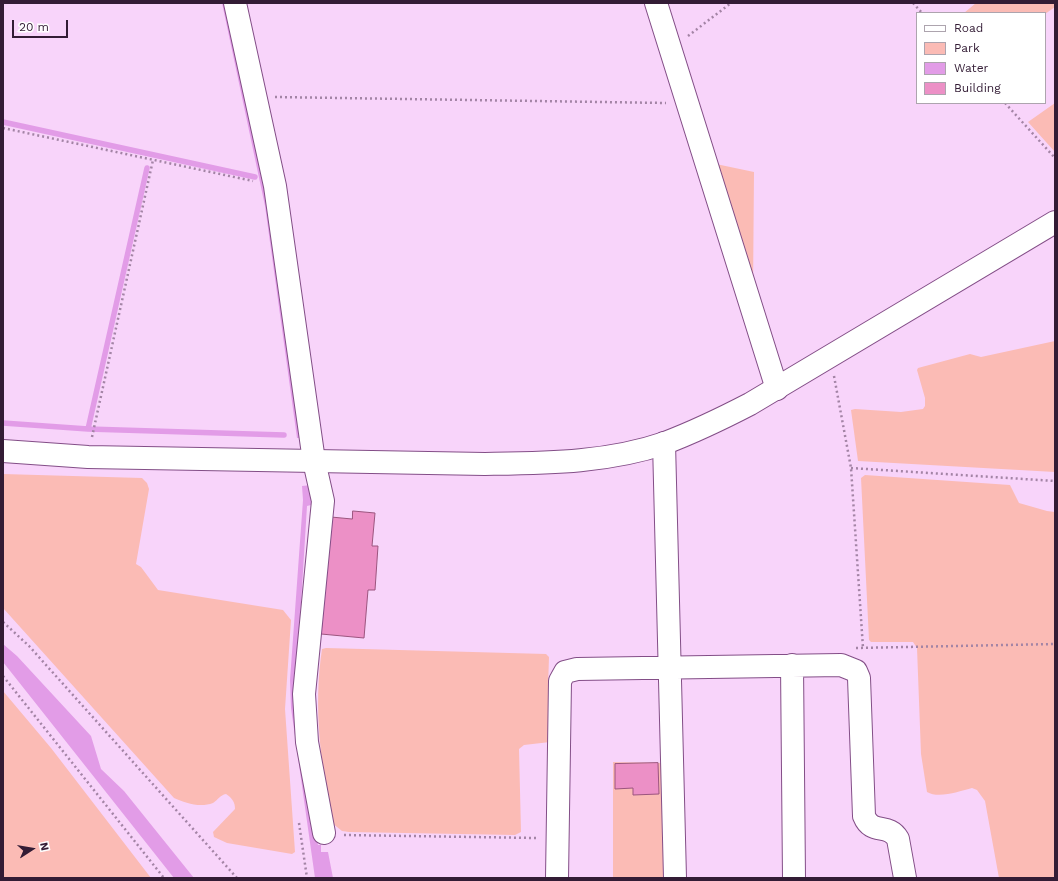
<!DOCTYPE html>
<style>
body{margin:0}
#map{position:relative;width:1058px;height:881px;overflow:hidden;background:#f8d4fa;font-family:"Work Sans",sans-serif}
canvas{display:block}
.frame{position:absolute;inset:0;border:4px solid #331c35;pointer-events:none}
.legend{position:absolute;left:916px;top:12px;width:130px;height:92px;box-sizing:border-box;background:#fff;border:1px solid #ada4ae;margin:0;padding:5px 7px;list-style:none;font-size:12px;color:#331c35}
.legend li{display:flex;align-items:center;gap:8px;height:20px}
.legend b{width:20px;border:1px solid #ada4ae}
.north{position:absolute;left:12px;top:829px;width:40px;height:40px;-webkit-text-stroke:3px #fff;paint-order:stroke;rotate:78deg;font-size:11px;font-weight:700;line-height:16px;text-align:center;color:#331c35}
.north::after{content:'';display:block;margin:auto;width:14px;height:18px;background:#331c35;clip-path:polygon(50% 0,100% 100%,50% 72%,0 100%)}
.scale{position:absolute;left:12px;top:20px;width:56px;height:18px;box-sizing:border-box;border:2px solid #331c35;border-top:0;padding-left:5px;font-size:12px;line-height:14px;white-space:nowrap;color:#331c35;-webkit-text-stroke:3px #fff;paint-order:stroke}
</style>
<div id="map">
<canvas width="1058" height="881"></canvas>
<div class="frame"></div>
<ul class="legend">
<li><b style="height:5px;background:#fff"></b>Road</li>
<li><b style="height:11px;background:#fbbbb5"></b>Park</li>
<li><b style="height:11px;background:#e29ce7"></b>Water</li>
<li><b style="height:11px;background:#ec90c6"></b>Building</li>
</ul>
<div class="north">N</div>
<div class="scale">20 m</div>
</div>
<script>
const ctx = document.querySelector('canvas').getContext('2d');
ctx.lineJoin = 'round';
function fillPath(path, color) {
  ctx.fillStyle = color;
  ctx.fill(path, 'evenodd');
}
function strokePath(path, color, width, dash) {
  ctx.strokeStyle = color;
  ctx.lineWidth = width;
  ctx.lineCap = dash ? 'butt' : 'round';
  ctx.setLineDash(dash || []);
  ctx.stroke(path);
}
fillPath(new Path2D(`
 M976,3H1055V7L1045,14V13H964Z
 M1055,103V152L1028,122Z
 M716,164L754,172L753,291Z
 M1055,341V472L858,461L851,410L855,409L901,412L923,409L925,406V398L917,370L918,368L970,354L981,357Z
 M3,474L142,478L147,483L149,489L136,564L141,567L158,590L283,610L291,620L285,709L295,852L292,854L227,843L214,837L213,832L235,809C235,802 232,798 226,794C220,795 218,800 213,803C200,808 185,803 174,798L3,608Z
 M865,475L1010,485L1019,503L1047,511L1055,512V878H999L985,801L977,790L972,788C960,791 939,799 927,792L921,754L917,648L913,642H871L869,640L861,478Z
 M326,648L546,654L549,657L548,687L551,696L550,742L524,745L519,749L521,832L515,835L349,832L342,831L332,823C321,763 313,709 322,649Z
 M3,691L51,748L151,878H3Z
 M613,762L663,763V878H613Z`), '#fbbbb5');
fillPath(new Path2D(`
 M222,3H226L254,118L302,438H297L265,206Z
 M312,485L311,505L307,506L299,636L314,829L318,845H321V852H328L333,878H315L291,708L290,680L303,500L302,486Z
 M3,644L17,656L91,736L101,769L124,791L194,878H174L170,873L3,662Z`), '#e29ce7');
strokePath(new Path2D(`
 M3,122L255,177
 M3,423L88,429L284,435
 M88,429L147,168`), '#e29ce7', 5.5);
const building = new Path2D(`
 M353,511L375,513L372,546H378L375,590H368L364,638L321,634L331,517L352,519Z
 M658,763L659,794L633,795V788L615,789V764Z`);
fillPath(building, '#ec90c6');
strokePath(building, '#9b557e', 1);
const street = new Path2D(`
 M235,3L275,186L314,461L323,501L304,694L307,742L324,833
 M656,3L777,389
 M664,443L675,878
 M792,665L794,878
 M557,878L560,681L565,672L577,669L841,665L856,671L859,678L864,816C872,836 888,822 898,839L905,878`);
const secondary = new Path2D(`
 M3,451L88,457L485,464C545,463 607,463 665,443C694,432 723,418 750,404L1055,222`);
strokePath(street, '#834e87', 24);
strokePath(secondary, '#834e87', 24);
strokePath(new Path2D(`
 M913,3L922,13
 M688,36L731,3
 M275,97L666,103
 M1005,103L1055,158
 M3,128L253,181
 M834,376L851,468L863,648
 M92,437L153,160
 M851,468L1055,481
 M3,622L29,646L237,878
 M856,648L1055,644
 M3,676L164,878
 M299,823L307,878
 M344,835L537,838`), '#a384a5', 2.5, [2, 3]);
strokePath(street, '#fff', 22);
strokePath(secondary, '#fff', 22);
</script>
